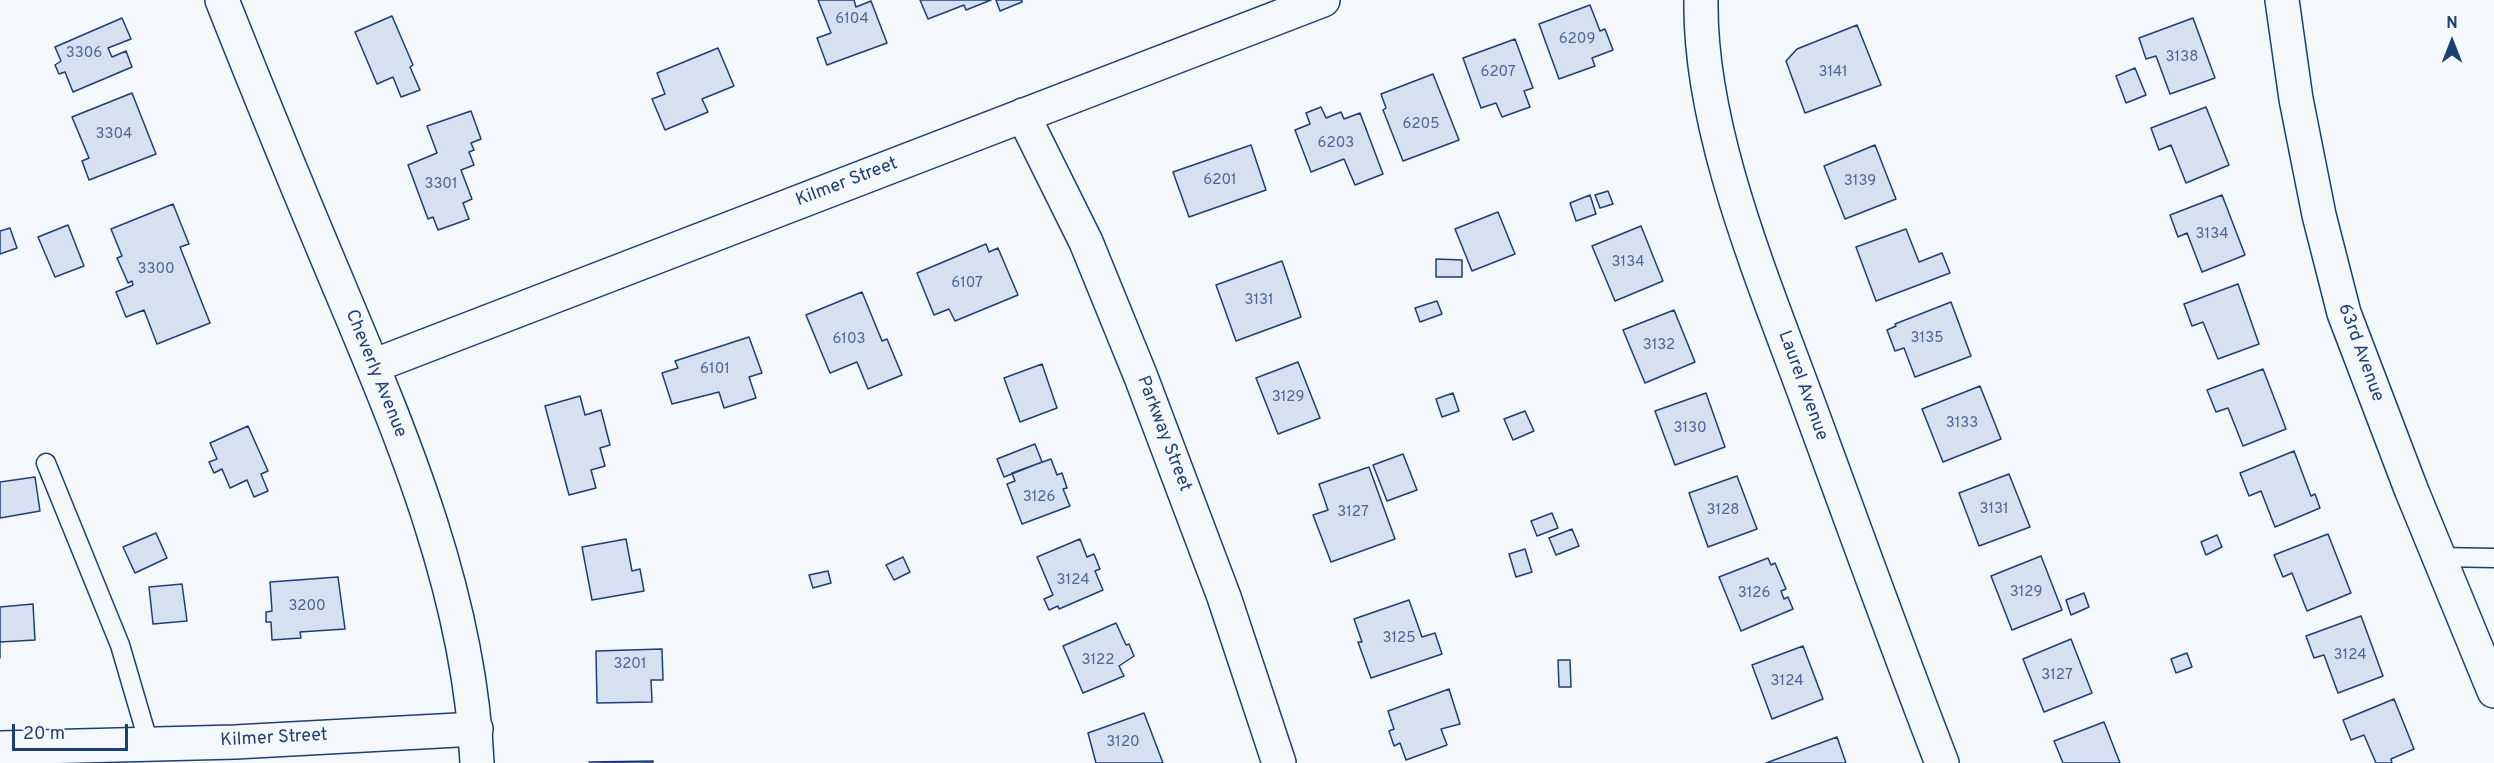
<!DOCTYPE html>
<style>
body{margin:0}
#map{position:relative;width:2494px;height:763px;overflow:hidden;background:#f4f7fb;font-family:Overpass,sans-serif}
canvas{display:block}
.north{position:absolute;left:2422px;top:12px;width:60px;height:60px;-webkit-text-stroke:4px #f4f7fb;paint-order:stroke;rotate:0deg;font-size:16px;font-weight:700;line-height:24px;text-align:center;color:#1d3f73}
.north::after{content:'';display:block;margin:auto;width:21px;height:27px;background:#1d3f73;clip-path:polygon(50% 0,100% 100%,50% 72%,0 100%)}
.scale{position:absolute;left:12px;top:724px;width:116px;height:27px;box-sizing:border-box;border:3px solid #1d3f73;border-top:0;padding-left:8px;font-size:18px;line-height:21px;white-space:nowrap;color:#1d3f73;-webkit-text-stroke:4px #f4f7fb;paint-order:stroke}
</style>
<div id="map">
<canvas width="2494" height="763"></canvas>
<div class="north">N</div>
<div class="scale">20 m</div>
</div>
<script>
const ctx = document.querySelector('canvas').getContext('2d');
ctx.lineJoin = 'round';
function fillPath(path, color) {
  ctx.fillStyle = color;
  ctx.fill(path, 'evenodd');
}
function strokePath(path, color, width, dash) {
  ctx.strokeStyle = color;
  ctx.lineWidth = width;
  ctx.lineCap = dash ? 'butt' : 'round';
  ctx.setLineDash(dash || []);
  ctx.stroke(path);
}
function write(font, color, halo, rows, align = 'center') {
  ctx.font = font + ' Overpass,sans-serif';
  ctx.lineWidth = 4.5;
  ctx.setLineDash([]);
  ctx.textBaseline = 'middle';
  ctx.strokeStyle = halo;
  ctx.fillStyle = color;
  for (const [text, x, y, turn = 0] of rows) {
    ctx.save();
    ctx.translate(x, y);
    ctx.rotate((+turn || 0) * Math.PI / 180);
    ctx.textAlign = isNaN(turn) ? turn : align;
    if (halo) ctx.strokeText(text, 0, 0);
    ctx.fillText(text, 0, 0);
    ctx.restore();
  }
}
const building = new Path2D(`
 M818,0H854L856,7L871,1L887,43L827,65L817,38L831,33Z
 M920,0H991L966,10L964,5L928,19Z
 M996,0H1022V2L1000,11Z
 M1590,5L1600,31L1605,29L1613,50L1592,58L1595,66L1559,79L1539,24Z
 M392,16L413,65L410,67L420,90L401,97L393,77L377,84L355,32Z
 M122,18L131,39L108,48L112,57L126,51L132,67L73,92L65,72L59,74L55,65L61,61L55,47Z
 M2193,18L2215,78L2170,94L2156,56L2146,59L2139,38Z
 M1857,25L1881,85L1805,113L1786,61L1797,49Z
 M1515,39L1533,88L1524,91L1530,107L1502,117L1496,103L1481,108L1463,58Z
 M718,48L734,86L702,99L708,112L665,130L652,99L665,94L657,73Z
 M2135,68L2146,95L2126,103L2116,76Z
 M1433,74L1459,140L1403,161L1383,110L1386,108L1381,94Z
 M132,93L156,154L89,180L82,161L89,158L72,117Z
 M1321,107L1326,118L1341,112L1344,119L1360,113L1383,174L1355,185L1344,159L1311,172L1295,130L1310,124L1306,113Z
 M2206,107L2229,165L2186,183L2171,145L2159,150L2151,128Z
 M471,111L481,139L471,143L474,150L469,152L474,165L461,170L472,199L463,203L469,219L438,230L433,217L428,219L408,165L437,153L427,126Z
 M1251,145L1266,190L1189,217L1173,172Z
 M1875,145L1896,199L1845,219L1824,166Z
 M1608,191L1613,204L1600,208L1595,195Z
 M1590,195L1596,214L1576,221L1570,203Z
 M2222,195L2245,255L2202,272L2187,233L2178,237L2170,215Z
 M173,204L189,244L180,247L210,323L157,344L144,310L126,317L116,292L133,285L132,281L128,283L117,258L122,256L111,229Z
 M1498,212L1515,254L1472,271L1455,229Z
 M68,225L84,266L55,277L38,237Z
 M1641,226L1663,281L1615,301L1592,246Z
 M10,228L17,248L0,254V231Z
 M1906,229L1919,262L1942,253L1950,273L1876,301L1856,247Z
 M986,244L989,252L998,248L1018,295L955,321L949,309L934,315L917,273Z
 M1436,259L1462,260V277H1436Z
 M1282,261L1301,317L1236,341L1216,285Z
 M2238,284L2259,344L2218,359L2203,322L2192,326L2184,304Z
 M862,292L882,341L887,339L902,375L868,389L857,362L830,373L806,315Z
 M1437,301L1442,314L1420,322L1415,308Z
 M1951,302L1971,356L1915,377L1904,348L1895,351L1887,330L1896,326L1895,324Z
 M1674,310L1695,362L1645,383L1623,330Z
 M749,337L762,373L749,377L756,398L724,408L719,392L672,404L662,373L678,368L675,361Z
 M1298,362L1320,418L1278,434L1256,378Z
 M1042,364L1057,408L1020,422L1004,378Z
 M2263,369L2286,429L2243,446L2228,408L2216,412L2207,390Z
 M1980,386L2001,439L1943,462L1922,409Z
 M1453,393L1459,411L1442,417L1436,399Z
 M1706,393L1725,447L1675,465L1655,411Z
 M580,396L585,415L601,410L610,445L600,448L605,466L591,470L596,488L569,495L545,406Z
 M1525,411L1534,431L1513,440L1504,419Z
 M248,426L268,471L261,474L268,491L254,497L247,480L230,488L222,469L214,473L209,462L217,459L210,443Z
 M1035,444L1042,462L1004,477L997,459Z
 M2294,451L2311,496L2315,494L2320,508L2275,527L2261,491L2249,496L2240,473Z
 M1403,454L1417,490L1387,501L1373,465Z
 M1051,459L1057,475L1062,473L1067,488L1063,489L1070,506L1022,524L1007,484L1015,481L1012,473Z
 M1369,467L1395,539L1331,562L1313,515L1328,510L1319,484Z
 M2009,474L2030,527L1979,546L1959,493Z
 M1737,476L1757,529L1708,547L1689,493Z
 M35,477L40,511L0,518V482Z
 M1552,513L1558,528L1537,536L1531,521Z
 M1572,529L1579,546L1556,555L1549,538Z
 M156,533L167,558L135,573L123,547Z
 M2328,534L2351,593L2307,611L2292,573L2283,577L2274,555Z
 M2217,535L2222,547L2206,555L2201,542Z
 M626,539L632,571L640,569L644,591L592,600L582,547Z
 M1080,539L1087,557L1094,554L1100,569L1095,571L1103,590L1059,609L1058,606L1049,610L1044,599L1053,595L1037,557Z
 M1525,549L1532,572L1516,577L1509,554Z
 M2041,556L2062,610L2012,630L1991,576Z
 M903,557L910,572L894,580L886,565Z
 M1768,558L1771,565L1775,563L1786,589L1781,591L1784,599L1788,597L1793,609L1741,631L1719,577Z
 M828,571L831,583L813,588L809,575Z
 M338,577L345,629L300,632L301,638L272,640L271,622H266V612L272,611L270,582Z
 M182,584L187,621L153,624L149,587Z
 M2084,593L2089,607L2071,615L2066,600Z
 M1409,600L1422,637L1435,633L1442,654L1371,678L1358,642H1362L1354,619Z
 M33,604L35,640L0,642V658V607Z
 M2361,616L2383,676L2338,693L2324,655L2314,658L2306,636Z
 M1116,623L1126,645L1129,644L1134,656L1119,666L1124,676L1083,693L1063,646Z
 M2071,639L2092,693L2044,712L2023,659Z
 M1803,646L1823,699L1772,719L1752,665Z
 M662,649L663,680H651L652,702L597,703L596,651Z
 M2187,653L2192,667L2176,673L2171,659Z
 M1558,660H1570L1571,687H1559Z
 M1449,689L1460,724L1441,729L1447,745L1406,760L1400,743L1394,746L1389,731L1394,729L1388,711Z
 M2394,699L2414,749L2391,759L2392,763H2376L2364,735L2351,740L2343,720Z
 M1144,713L1163,763H1096L1088,733Z
 M2104,722L2120,763H2063L2054,741Z
 M1837,737L1846,763H1766Z
 M653,761V763L589,762Z`);
fillPath(building, '#d5e0f0');
strokePath(building, '#1d3f73', 1.5);
const service = new Path2D(`
 M46,463L120,645L149,744
 M2439,557L2494,558`);
const minor = new Path2D(`
 M1701,0C1699,129 1762,277 1806,397C1851,519 1895,642 1942,763
 M2282,0L2296,99L2319,215L2344,313L2411,489L2494,691
 M1023,115L1086,242L1141,377L1224,597L1279,763
 M373,366L1323,0
 M0,748L235,742L476,729`);
const tertiary = new Path2D(`
 M222,0C260,96 299,191 339,286C403,438 470,596 477,763`);
strokePath(service, '#1d3f73', 21);
strokePath(minor, '#1d3f73', 36);
strokePath(tertiary, '#1d3f73', 36);
strokePath(service, '#f4f7fb', 18);
strokePath(minor, '#f4f7fb', 33);
strokePath(tertiary, '#f4f7fb', 33);
write('15px', '#4b6792', null, [
 ["6104",852,20],
 ["6209",1577,40],
 ["3306",84,54],
 ["3138",2182,58],
 ["6207",1498,73],
 ["3141",1833,73],
 ["6205",1421,125],
 ["3304",114,135],
 ["6203",1336,144],
 ["6201",1220,181],
 ["3139",1860,182],
 ["3301",441,185],
 ["3134",2212,235],
 ["3134",1628,263],
 ["3300",156,270],
 ["6107",967,284],
 ["3131",1259,301],
 ["3135",1927,339],
 ["6103",849,340],
 ["3132",1659,346],
 ["6101",715,370],
 ["3129",1288,398],
 ["3133",1962,424],
 ["3130",1690,429],
 ["3126",1039,498],
 ["3131",1994,510],
 ["3128",1723,511],
 ["3127",1353,513],
 ["3124",1073,581],
 ["3129",2026,593],
 ["3126",1754,594],
 ["3200",307,607],
 ["3125",1399,639],
 ["3124",2350,656],
 ["3122",1098,661],
 ["3201",630,665],
 ["3127",2057,676],
 ["3124",1787,682],
 ["3120",1123,743]
]);
write('18px', '#1d3f73', '#f4f7fb', [
 ["Kilmer Street",847,183,-21],
 ["63rd Avenue",2360,353,70],
 ["Cheverly Avenue",375,374,68],
 ["Laurel Avenue",1802,386,70],
 ["Parkway Street",1163,434,69],
 ["Kilmer Street",274,739,-3]
]);
</script>
